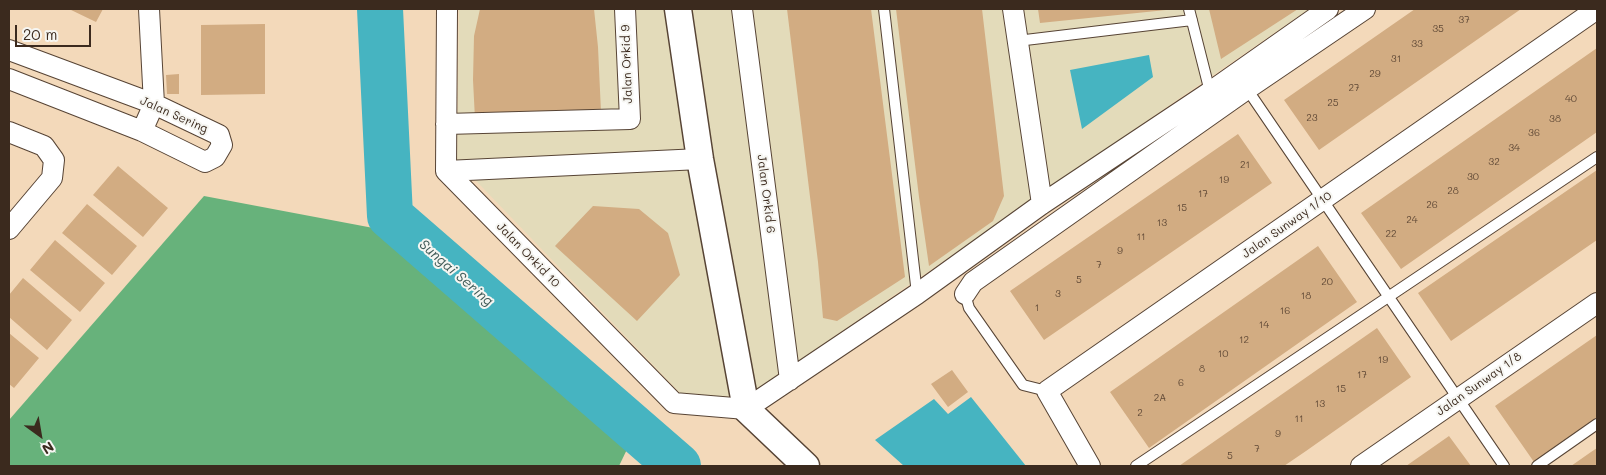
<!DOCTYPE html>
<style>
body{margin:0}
#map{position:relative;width:1606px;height:475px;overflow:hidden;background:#f3d9ba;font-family:Mali,sans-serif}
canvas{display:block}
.frame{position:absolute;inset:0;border:10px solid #3b2a1e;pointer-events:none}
.north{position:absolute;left:15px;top:410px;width:50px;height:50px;-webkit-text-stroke:4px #f6f6f2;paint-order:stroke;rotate:148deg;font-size:14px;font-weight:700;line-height:20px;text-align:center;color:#3b2a1e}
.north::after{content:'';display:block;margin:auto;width:18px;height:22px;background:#3b2a1e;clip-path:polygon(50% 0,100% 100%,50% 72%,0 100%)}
.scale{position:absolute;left:15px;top:25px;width:76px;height:22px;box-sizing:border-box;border:2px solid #3b2a1e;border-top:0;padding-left:6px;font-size:15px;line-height:18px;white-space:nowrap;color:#3b2a1e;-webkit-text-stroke:4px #f6f6f2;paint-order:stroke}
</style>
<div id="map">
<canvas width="1606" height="475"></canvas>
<div class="frame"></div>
<div class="north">N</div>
<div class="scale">20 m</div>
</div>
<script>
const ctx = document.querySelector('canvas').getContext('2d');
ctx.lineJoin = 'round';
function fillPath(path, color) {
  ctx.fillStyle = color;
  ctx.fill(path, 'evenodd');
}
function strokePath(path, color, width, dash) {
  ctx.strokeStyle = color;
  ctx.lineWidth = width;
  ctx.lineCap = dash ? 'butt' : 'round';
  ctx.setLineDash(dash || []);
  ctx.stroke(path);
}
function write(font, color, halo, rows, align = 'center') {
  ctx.font = font + ' Mali,sans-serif';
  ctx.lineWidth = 4;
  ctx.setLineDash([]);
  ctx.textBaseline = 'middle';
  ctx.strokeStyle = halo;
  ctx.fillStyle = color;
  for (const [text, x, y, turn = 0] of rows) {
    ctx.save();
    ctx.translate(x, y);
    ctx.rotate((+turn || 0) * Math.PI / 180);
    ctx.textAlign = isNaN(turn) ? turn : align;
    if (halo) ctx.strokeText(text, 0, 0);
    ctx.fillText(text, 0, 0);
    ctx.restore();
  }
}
fillPath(new Path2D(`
 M459,9H1309L758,389L735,397L681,394L457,161Z`), '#e3dbba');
fillPath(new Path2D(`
 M204,196L384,230L631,441L619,466H9V420Z`), '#67b27b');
fillPath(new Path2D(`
 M1149,55L1153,77L1082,129L1070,70Z
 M971,397L1026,466H904L875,440L934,399L948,414Z`), '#46b4c1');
strokePath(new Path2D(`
 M380,9L390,216L678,466`), '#46b4c1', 46);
fillPath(new Path2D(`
 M69,9H103L96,22Z
 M480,9H594L598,47L601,112L475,119L473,80L474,36Z
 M787,9H871L905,277L837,321L823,318L818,262Z
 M896,9H982L1004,196L993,221L929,266L919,197Z
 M1038,9H1166V10L1040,23Z
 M1209,9H1298L1221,59Z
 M1415,9H1521L1319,150L1284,100Z
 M265,24V94L201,95V25Z
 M1597,48V132L1401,269L1361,213Z
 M179,74V94H167L166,75Z
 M1238,134L1272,183L1044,340L1010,291Z
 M118,166L168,208L143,237L93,195Z
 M1597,170V240L1451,341L1418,293Z
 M87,204L137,246L112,275L62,233Z
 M593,206L639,209L668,233L680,275L637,321L555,246Z
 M55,240L105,283L80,312L30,270Z
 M1318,246L1357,302L1149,448L1110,392Z
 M23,278L72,320L47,350L9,317V295Z
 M1377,328L1411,377L1306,451L1284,466H1179Z
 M9,333L39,358L14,388L9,384Z
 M1597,335V417L1534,462L1495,406Z
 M952,370L968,392L948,407L931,384Z
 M1449,436L1471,466H1406L1429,450Z
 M1597,448V466H1571L1591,452Z`), '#d2ac82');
const service = new Path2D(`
 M884,9L917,294
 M1189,9L1210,92
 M1017,41L1192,20
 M1247,89L1504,466
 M965,294L969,308L1023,385L1047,391
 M1136,466L1597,157
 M1537,466L1597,424`);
const minor = new Path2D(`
 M447,9L446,171L674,403L746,409L917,294L1042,204L1210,92L1328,9
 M742,9L790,380
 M1013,9L1042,204
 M9,50L154,104L219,135L222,145L215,157L205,162L142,131L9,79
 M446,124L630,119L625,9
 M142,131L154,104L149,9
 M9,132L44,146L54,160L52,178L9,229
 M446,171L700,159
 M965,294L973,282L1247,89L1365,9
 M1090,466L1047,391L1597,9
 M1361,466L1597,303`);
const tertiary = new Path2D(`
 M678,9L700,159L746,409L806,466`);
strokePath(service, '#574435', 12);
strokePath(minor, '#574435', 22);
strokePath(tertiary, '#574435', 29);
strokePath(service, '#fff', 10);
strokePath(minor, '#fff', 20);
strokePath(tertiary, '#fff', 26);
write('10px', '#614a37', null, [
 ["37",1464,20],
 ["35",1438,29],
 ["33",1417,44],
 ["31",1396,59],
 ["29",1375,74],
 ["27",1354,88],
 ["40",1571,99],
 ["25",1333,103],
 ["23",1312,118],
 ["38",1555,119],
 ["36",1534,133],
 ["34",1514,148],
 ["32",1494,162],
 ["21",1245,165],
 ["30",1473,177],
 ["19",1224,180],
 ["28",1453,191],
 ["17",1203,194],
 ["26",1432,205],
 ["15",1182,208],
 ["24",1412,220],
 ["13",1162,223],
 ["22",1391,234],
 ["11",1141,237],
 ["9",1120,251],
 ["7",1099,265],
 ["5",1079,280],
 ["20",1327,282],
 ["3",1058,294],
 ["18",1306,296],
 ["1",1037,308],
 ["16",1285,311],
 ["14",1264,325],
 ["12",1244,340],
 ["10",1223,354],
 ["19",1383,360],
 ["8",1202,369],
 ["17",1362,375],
 ["6",1181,383],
 ["15",1341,389],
 ["2A",1160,398],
 ["13",1320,404],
 ["2",1140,413],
 ["11",1299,419],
 ["9",1278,434],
 ["7",1257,449],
 ["5",1230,456]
]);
write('12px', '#3b2a1e', '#f6f6f2', [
 ["Jalan Orkid 9",627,64,-92],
 ["Jalan Sering",174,115,24],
 ["Jalan Orkid 6",766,194,83],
 ["Jalan Sunway 1/10",1287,225,-35],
 ["Jalan Orkid 10",528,255,46],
 ["Jalan Sunway 1/8",1479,384,-35]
]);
write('italic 14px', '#3f5a57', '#f6f6f2', [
 ["Sungai Sering",456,273,41]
]);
</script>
